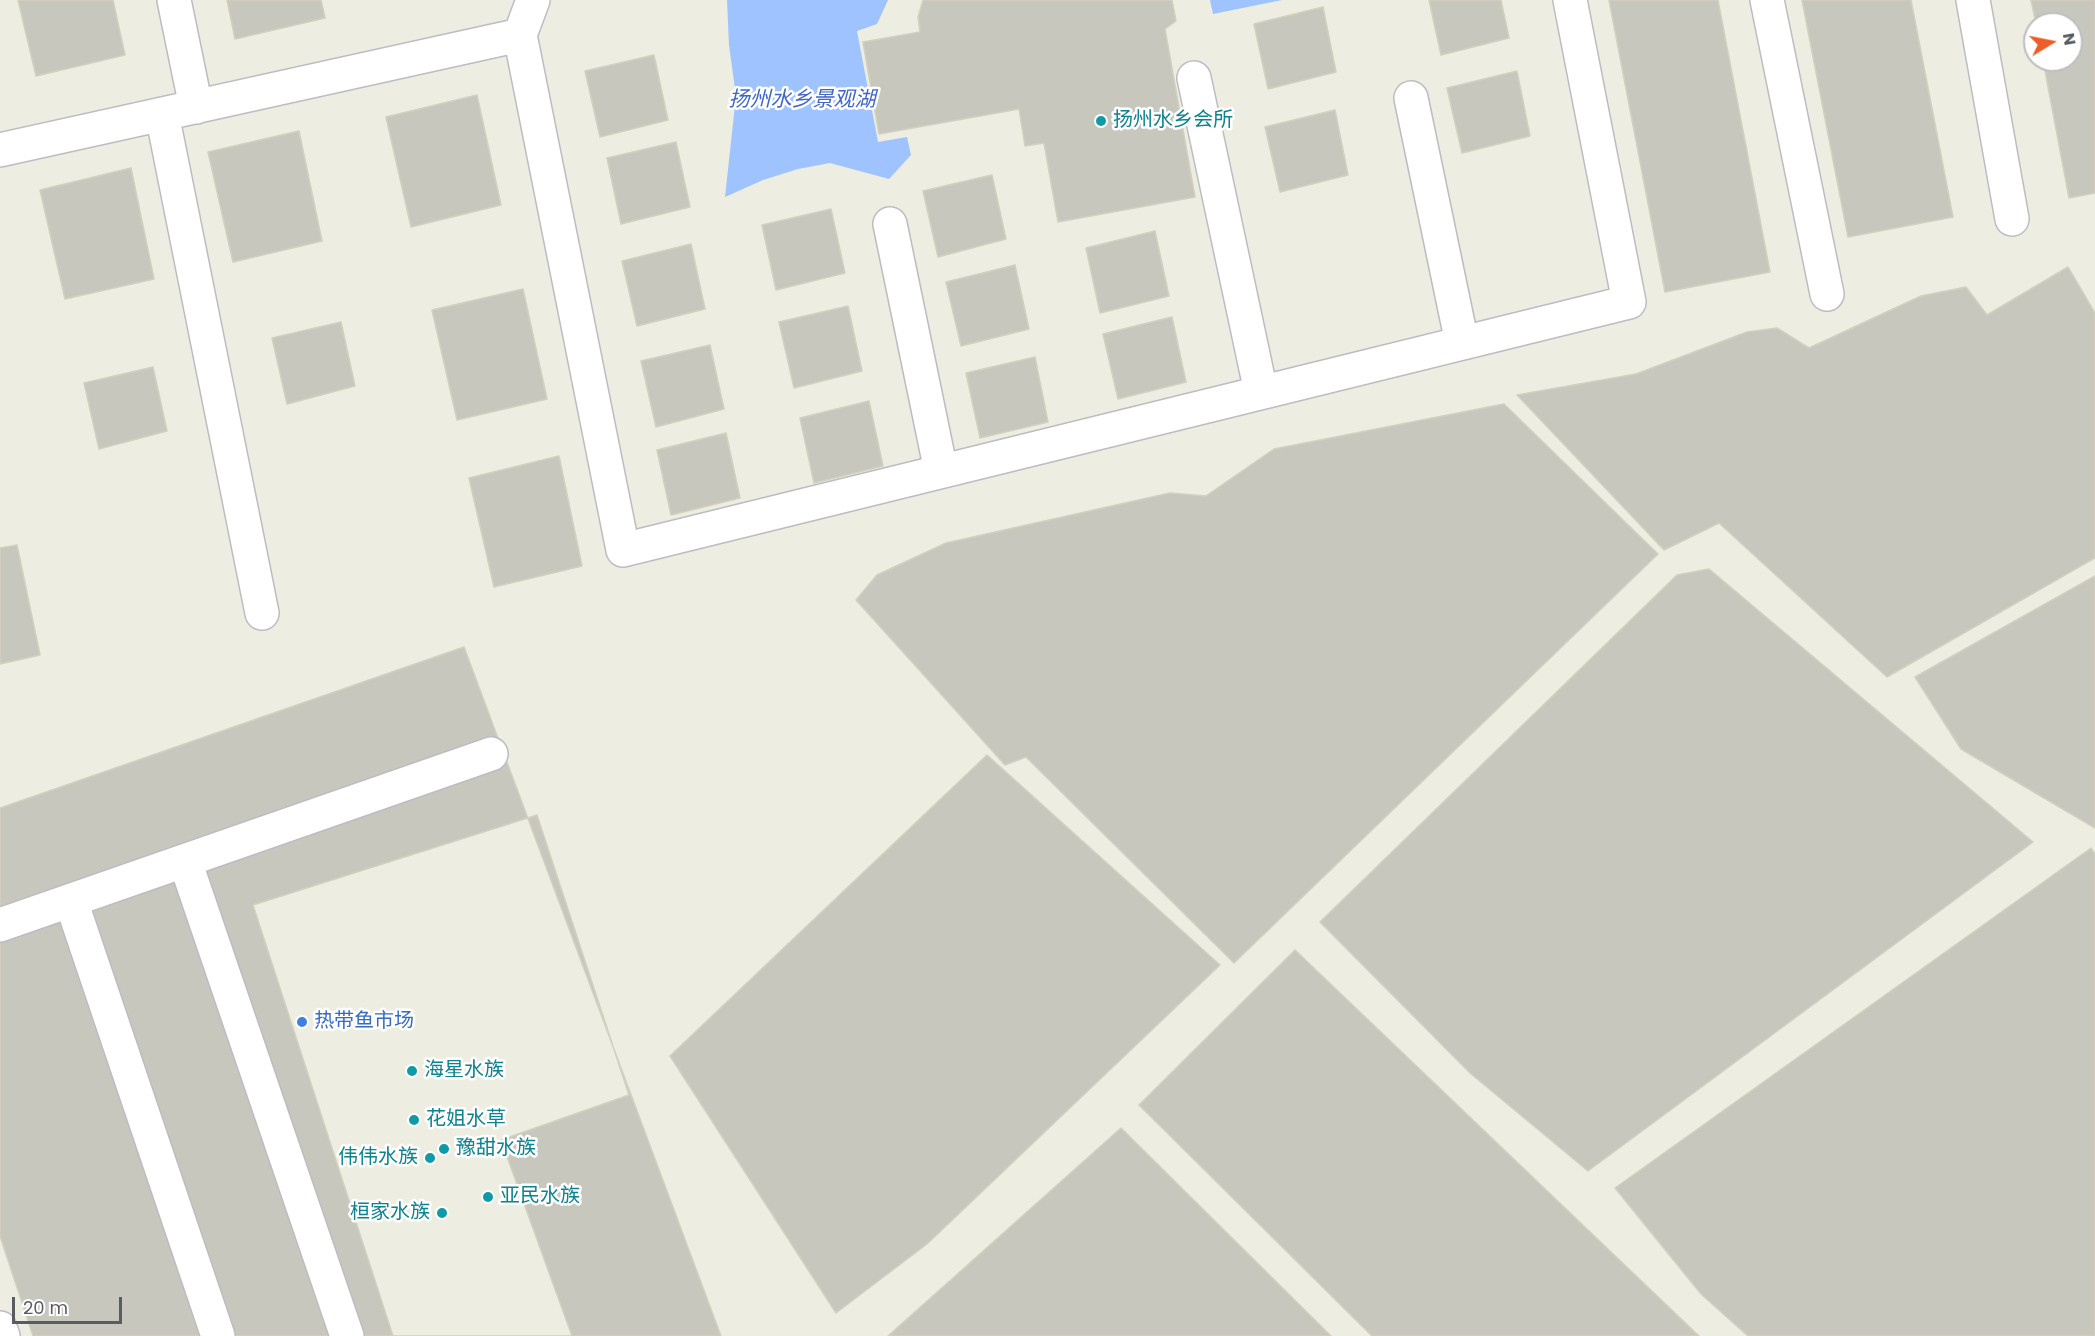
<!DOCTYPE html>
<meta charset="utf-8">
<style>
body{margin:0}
#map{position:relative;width:2095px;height:1336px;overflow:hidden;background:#edede1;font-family:Poppins,sans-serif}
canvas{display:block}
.north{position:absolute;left:2023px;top:12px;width:60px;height:60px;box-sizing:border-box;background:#fff;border:2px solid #bdbec1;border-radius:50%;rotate:80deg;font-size:16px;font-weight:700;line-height:24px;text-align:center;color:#5a5c63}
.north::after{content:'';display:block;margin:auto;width:21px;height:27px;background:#ee5c27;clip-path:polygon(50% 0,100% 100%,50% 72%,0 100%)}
.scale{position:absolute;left:12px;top:1297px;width:110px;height:27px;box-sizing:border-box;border:3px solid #5a5c63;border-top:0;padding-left:8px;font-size:18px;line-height:21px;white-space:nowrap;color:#5a5c63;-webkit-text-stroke:4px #fff;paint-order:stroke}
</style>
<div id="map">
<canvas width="2095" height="1336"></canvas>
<div class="north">N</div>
<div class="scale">20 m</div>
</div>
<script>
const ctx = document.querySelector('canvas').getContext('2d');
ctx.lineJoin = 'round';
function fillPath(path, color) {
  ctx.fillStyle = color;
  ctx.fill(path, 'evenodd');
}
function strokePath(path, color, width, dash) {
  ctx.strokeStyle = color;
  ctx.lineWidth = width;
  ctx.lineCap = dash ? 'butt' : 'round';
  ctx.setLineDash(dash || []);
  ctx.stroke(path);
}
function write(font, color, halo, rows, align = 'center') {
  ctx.font = font + ' Poppins,"Noto Sans SC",sans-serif';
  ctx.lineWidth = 5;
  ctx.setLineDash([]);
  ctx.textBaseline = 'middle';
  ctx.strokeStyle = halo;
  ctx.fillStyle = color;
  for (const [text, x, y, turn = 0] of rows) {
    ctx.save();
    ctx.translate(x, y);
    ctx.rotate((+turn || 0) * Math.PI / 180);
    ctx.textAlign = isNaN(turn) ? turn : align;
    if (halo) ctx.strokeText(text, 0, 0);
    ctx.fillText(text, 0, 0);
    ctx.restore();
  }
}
fillPath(new Path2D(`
 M727,0H888L877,24L857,31L878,142L907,137L911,155L889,179L830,163L798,169L763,180L725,197L736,96L729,45Z
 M1210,0H1282L1213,14Z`), '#9fc3ff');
const building = new Path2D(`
 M18,0H113L125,55L36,76Z
 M227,0H321L325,18L235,39Z
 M923,0H1172L1176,21L1165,29L1195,197L1058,222L1044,143L1025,146L1019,109L879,134L863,42L920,32L918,17Z
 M1429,0H1501L1509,38L1441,55Z
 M1609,0H1718L1770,272L1665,292Z
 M1802,0H1911L1953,217L1848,237Z
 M2031,0H2095V193L2069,198L2043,60H2071V24H2036Z
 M1323,7L1336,72L1268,89L1254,24Z
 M654,55L668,120L600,137L585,71Z
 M1517,71L1530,136L1462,153L1447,88Z
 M477,95L501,205L411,227L386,117Z
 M1335,110L1348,175L1280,192L1265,127Z
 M299,131L322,241L233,262L208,152Z
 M676,142L690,207L621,224L607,158Z
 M131,168L154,279L65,299L40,190Z
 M992,175L1006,239L938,257L923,191Z
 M831,209L845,273L776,290L762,225Z
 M1155,231L1169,296L1100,313L1086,248Z
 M691,244L705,309L637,326L622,261Z
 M1015,265L1029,329L961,346L946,282Z
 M2068,267L2095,313V558L1887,677L1719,523L1664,550L1517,395L1636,374L1747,332L1777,328L1809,348L1921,296L1966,287L1987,315Z
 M523,289L547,399L457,420L432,310Z
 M848,306L862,371L794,388L779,322Z
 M1172,317L1186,382L1118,399L1103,334Z
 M341,322L355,386L287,404L272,338Z
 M710,345L724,409L656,427L641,361Z
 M1035,357L1048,422L980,438L966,373Z
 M153,367L167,431L99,449L84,383Z
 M869,401L883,466L814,483L800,418Z
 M1504,404L1658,554L1234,963L1026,757L1005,765L856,600L877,575L946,543L1170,493L1206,496L1274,449Z
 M726,433L740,498L671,515L657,450Z
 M559,456L582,566L494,587L469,478Z
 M17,545L40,655L0,664V548Z
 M1709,569L2033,842L1588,1171L1470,1073L1320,922L1677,575Z
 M2095,576V828L1961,749L1915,677Z
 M464,647L721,1336H33L0,1236V808Z
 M987,755L1220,965L927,1244L836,1313L670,1056Z
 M537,815L629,1095L501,1140L572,1336H393L253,905Z
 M2091,848L2095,854V1336H1748L1701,1294L1615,1188Z
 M1295,950L1699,1336H1372L1139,1105Z
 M1121,1128L1331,1336H888Z`);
fillPath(building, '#c8c7be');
strokePath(building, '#d2d0bf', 1.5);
const minor = new Path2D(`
 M174,0L196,107
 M1767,0L1827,294
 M1973,0L2012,219
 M520,35L623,550L1629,302L1570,0
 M1194,78L1261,392
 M1411,98L1462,343
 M162,114L262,613
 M0,150L520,35L533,0
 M890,224L941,471
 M185,861L347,1336
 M71,901L218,1336
 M0,925L491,754
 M0,1328L3,1336`);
strokePath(minor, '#bcbdc3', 36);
strokePath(minor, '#fff', 33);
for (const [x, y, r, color] of [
 [1101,121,6,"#0f9aa8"],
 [302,1022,6,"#3f7fe0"],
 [412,1071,6,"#0f9aa8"],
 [414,1120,6,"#0f9aa8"],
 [444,1149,6,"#0f9aa8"],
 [430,1158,6,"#0f9aa8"],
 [488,1197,6,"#0f9aa8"],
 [442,1213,6,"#0f9aa8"]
]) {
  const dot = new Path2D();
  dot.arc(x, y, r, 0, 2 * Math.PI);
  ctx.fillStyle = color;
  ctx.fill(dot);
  strokePath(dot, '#fff', 2);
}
write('20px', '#0d838f', '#fff', [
 ["扬州水乡会所",1113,121],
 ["海星水族",424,1071],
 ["花姐水草",426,1120],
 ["豫甜水族",456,1149],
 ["伟伟水族",418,1158,"right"],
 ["亚民水族",500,1197],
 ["桓家水族",430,1213,"right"]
], 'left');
write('20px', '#366cbe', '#fff', [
 ["热带鱼市场",314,1022]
], 'left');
write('italic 21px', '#3f67c6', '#fff', [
 ["扬州水乡景观湖",802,101]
]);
</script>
